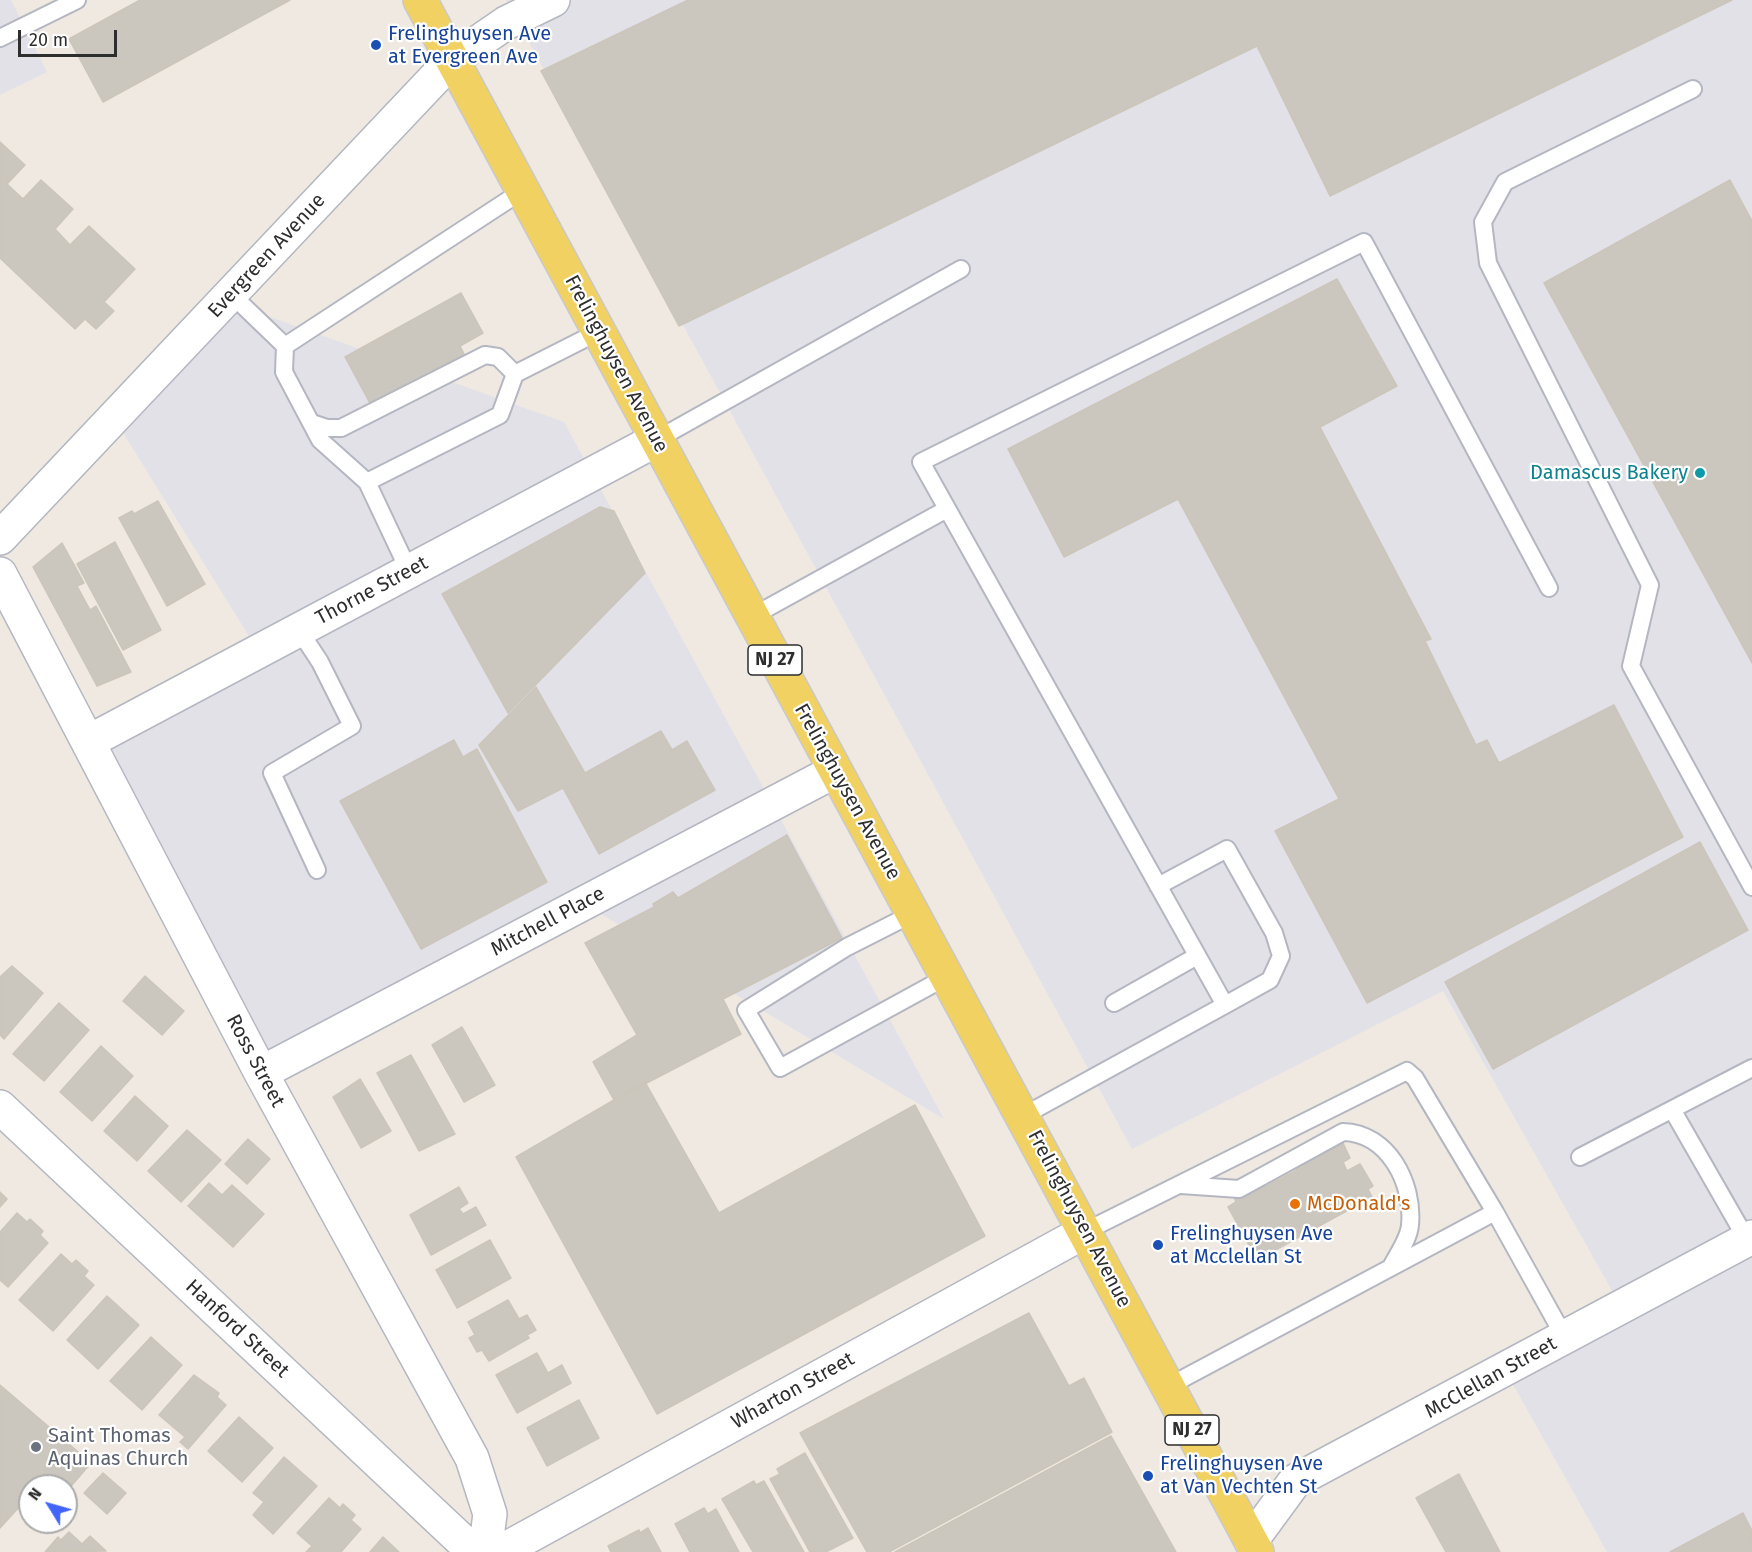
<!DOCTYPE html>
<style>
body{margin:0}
#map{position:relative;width:1752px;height:1552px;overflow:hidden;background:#efe9e1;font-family:"Fira Sans",sans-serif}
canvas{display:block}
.north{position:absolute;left:18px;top:1474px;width:60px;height:60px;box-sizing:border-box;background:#fff;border:2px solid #ababab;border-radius:50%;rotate:307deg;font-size:16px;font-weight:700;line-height:24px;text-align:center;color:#2e2e2e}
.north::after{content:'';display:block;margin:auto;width:21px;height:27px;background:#4264fb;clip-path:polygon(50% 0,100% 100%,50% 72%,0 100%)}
.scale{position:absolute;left:18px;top:30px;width:99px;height:27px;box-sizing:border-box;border:3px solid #2e2e2e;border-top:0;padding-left:8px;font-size:18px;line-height:21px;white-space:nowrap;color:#2e2e2e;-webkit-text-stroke:4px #fff;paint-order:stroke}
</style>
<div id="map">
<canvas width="1752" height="1552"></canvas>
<div class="north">N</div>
<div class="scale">20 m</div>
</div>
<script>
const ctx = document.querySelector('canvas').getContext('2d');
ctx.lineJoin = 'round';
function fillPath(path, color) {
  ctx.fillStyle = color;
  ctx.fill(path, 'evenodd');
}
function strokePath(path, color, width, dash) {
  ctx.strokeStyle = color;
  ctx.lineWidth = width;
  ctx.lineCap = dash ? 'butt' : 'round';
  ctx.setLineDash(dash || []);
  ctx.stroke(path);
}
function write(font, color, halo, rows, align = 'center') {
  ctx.font = font + ' "Fira Sans",sans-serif';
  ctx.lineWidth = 4.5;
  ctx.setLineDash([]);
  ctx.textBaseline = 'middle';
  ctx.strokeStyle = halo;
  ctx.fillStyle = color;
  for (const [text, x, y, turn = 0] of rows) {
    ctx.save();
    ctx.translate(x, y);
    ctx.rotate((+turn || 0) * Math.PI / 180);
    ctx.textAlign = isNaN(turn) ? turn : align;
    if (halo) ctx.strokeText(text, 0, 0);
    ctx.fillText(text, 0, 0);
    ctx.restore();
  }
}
fillPath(new Path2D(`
 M0,0H11L47,72L0,95Z
 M506,0H1752V1552H1607L1505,1370L1619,1303L1443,991L1132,1149Z
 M231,303L564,422L944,1119L586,905L262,1085L95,747L263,659L114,418Z`), '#e3e1e8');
const building = new Path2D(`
 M140,0H290L103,102L69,39Z
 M688,0H1732L1330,196L1257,46L679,326L541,71Z
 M0,142L25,165L7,184L23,199L41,180L73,209L55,229L70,245L89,226L135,269L104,302L114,311L96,329L85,319L75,329L0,258Z
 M1730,180L1752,221V663L1544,283Z
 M1337,279L1397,386L1320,427L1431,639L1425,641L1476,745L1487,740L1499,763L1614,705L1683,837L1367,1003L1275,831L1339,799L1178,499L1064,557L1008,449Z
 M461,293L483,333L460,346L464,354L371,405L345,357Z
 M158,501L205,584L167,606L119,518L132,511L134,514Z
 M600,507L614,511L645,573L508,713L442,594Z
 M115,542L161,630L123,650L77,564Z
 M62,543L84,583L77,586L90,610L96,606L131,672L97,686L33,567Z
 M536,687L585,773L661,731L672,750L687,741L715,790L599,854L563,788L518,811L479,745Z
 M454,740L463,757L477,749L547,882L421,949L340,801Z
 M787,835L842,938L723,999L741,1034L614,1100L593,1062L637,1035L585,943L654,907L653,904L673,892L678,898Z
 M1700,842L1748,930L1493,1069L1445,982Z
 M12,966L43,993L4,1039L0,1035V977Z
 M145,976L184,1011L162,1035L123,1001Z
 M59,1003L89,1030L44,1081L13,1054Z
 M462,1027L495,1085L464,1102L432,1045Z
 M101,1046L133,1076L92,1121L60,1092Z
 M411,1055L455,1134L419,1151L377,1073Z
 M360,1079L391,1131L361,1148L333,1097Z
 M645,1082L719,1213L915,1105L985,1236L657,1414L516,1157Z
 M135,1096L168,1126L137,1161L104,1131Z
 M187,1130L221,1160L181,1202L148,1171Z
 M248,1139L270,1159L247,1184L225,1164Z
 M1343,1143L1350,1158L1343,1162L1347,1171L1360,1164L1373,1186L1368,1189L1372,1197L1257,1260L1228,1207L1236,1202L1233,1195L1262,1180L1265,1187L1297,1170L1292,1162L1321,1146L1325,1153Z
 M209,1183L222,1195L232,1185L264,1214L233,1247L188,1206Z
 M459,1187L468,1203L459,1209L463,1214L476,1207L486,1225L431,1255L410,1215Z
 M0,1192L7,1199L0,1207Z
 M17,1213L27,1222L30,1219L43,1231L40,1235L48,1243L8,1287L0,1280V1232Z
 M490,1240L511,1278L457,1308L436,1270Z
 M61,1254L72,1264L76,1260L88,1271L84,1276L94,1285L53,1331L19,1300Z
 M107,1296L139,1325L98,1369L67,1340Z
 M508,1300L519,1319L527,1315L536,1330L527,1335L529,1338L489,1361L482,1350L477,1352L469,1338L475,1335L468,1322Z
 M1029,1313L1069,1386L1084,1378L1112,1432L889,1552H867L800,1433Z
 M151,1337L182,1365L142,1410L110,1381Z
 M537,1353L548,1373L562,1365L571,1383L517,1413L496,1375Z
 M194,1375L219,1393L217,1397L226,1405L188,1449L180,1442L185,1437L159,1415Z
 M0,1385L91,1463L66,1492V1486H30V1495L0,1528Z
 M579,1400L599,1438L547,1466L527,1428Z
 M239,1417L273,1448L242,1482L208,1451Z
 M1111,1436L1176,1552H895Z
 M805,1453L853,1538L826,1552H810L770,1479L780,1474L777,1469Z
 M284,1457L317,1486L273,1534L253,1515L264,1502L253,1493Z
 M103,1473L126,1493L107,1514L84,1493Z
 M1459,1474L1500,1552H1446L1416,1498Z
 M754,1481L756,1485L764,1481L804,1552H753L722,1499Z
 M329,1498L340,1508L343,1504L355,1515L351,1520L361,1529L341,1552H306L312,1546L297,1533Z
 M704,1508L708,1514L716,1509L739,1552H690L675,1524Z
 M1743,1513L1752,1531V1552H1670Z
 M648,1528L661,1552H611L608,1546L639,1530L640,1533Z
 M69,1532L82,1544L90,1536L106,1551L45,1552L58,1537L61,1540Z
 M383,1537L399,1552H370Z`);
fillPath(building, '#cbc7bf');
strokePath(building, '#cbc5ba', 1.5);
const service = new Path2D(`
 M0,38L77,0
 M1693,89L1505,182L1483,222L1488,263L1650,585L1631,666L1752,887
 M231,294L285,346L522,191
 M285,346L284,372L320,440L367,482L409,571
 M312,423L327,428H341L485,355L498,357L515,374
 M656,440L961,269
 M367,482L500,415L515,374L598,332
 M751,617L947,509
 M299,630L320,662L352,726L272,773L317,870
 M1158,886L1227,849L1274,933L1281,956L1270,980L1225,1005
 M914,913L847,947L746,1010L780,1068L948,976
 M1114,1003L1197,956
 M1673,1111L1747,1240
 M1023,1116L1225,1005L921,462L1364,242L1549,588
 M1580,1157L1752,1068
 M1181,1185L1239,1189L1343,1132C1388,1133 1414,1183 1410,1225C1409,1239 1397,1255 1391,1267
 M1495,1212L1565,1338
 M1086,1231L1407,1071L1415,1078L1495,1212L1169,1386`);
const minor = new Path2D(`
 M0,538L452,60L506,23L553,0
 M0,574L261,1073L472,1458L490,1514L485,1552
 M88,742L656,440
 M261,1073L835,771
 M0,1107L474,1552
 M500,1552L1086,1231`);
const secondary = new Path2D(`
 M1251,1541L1295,1481L1752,1237`);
const primary = new Path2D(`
 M420,0L1257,1552`);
strokePath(service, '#b4b7c1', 20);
strokePath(minor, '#b4b7c1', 36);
strokePath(secondary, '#b4b7c1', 36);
strokePath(primary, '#c9c9c9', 36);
strokePath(service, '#fff', 16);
strokePath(minor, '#fff', 33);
strokePath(secondary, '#fff', 33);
strokePath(primary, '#f2d163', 33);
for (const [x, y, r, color] of [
 [376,45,6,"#1a4fb4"],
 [1700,473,6,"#0f9aa8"],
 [1295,1204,6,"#e8710a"],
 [1158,1245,6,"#1a4fb4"],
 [36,1447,6,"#6b7280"],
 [1148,1476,6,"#1a4fb4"]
]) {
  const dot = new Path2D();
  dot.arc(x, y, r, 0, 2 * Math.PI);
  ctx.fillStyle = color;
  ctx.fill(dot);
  strokePath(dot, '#fff', 2);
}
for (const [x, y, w] of [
 [775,660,54],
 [1192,1430,54]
]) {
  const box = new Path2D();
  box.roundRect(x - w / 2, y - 15, w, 30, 4.5);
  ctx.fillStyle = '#fff';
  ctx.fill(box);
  strokePath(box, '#2e2e2e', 1.5);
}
write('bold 18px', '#2e2e2e', null, [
 ["NJ 27",775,660],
 ["NJ 27",1192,1430]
]);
write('20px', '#164399', '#fff', [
 ["Frelinghuysen Ave",388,34],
 ["at Evergreen Ave",388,57],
 ["Frelinghuysen Ave",1170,1234],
 ["at Mcclellan St",1170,1257],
 ["Frelinghuysen Ave",1160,1464],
 ["at Van Vechten St",1160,1487]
], 'left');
write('20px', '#2e2e2e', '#fff', [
 ["Evergreen Avenue",267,256,-47],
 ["Frelinghuysen Avenue",616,364,62],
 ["Thorne Street",372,591,-28],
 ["Frelinghuysen Avenue",847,792,61],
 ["Mitchell Place",548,922,-28],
 ["Ross Street",255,1061,62],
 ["Frelinghuysen Avenue",1079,1219,62],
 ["Hanford Street",237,1329,43],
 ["McClellan Street",1491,1378,-29],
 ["Wharton Street",793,1391,-29]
]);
write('20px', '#0d838f', '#fff', [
 ["Damascus Bakery",1688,473]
], 'right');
write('20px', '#c56008', '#fff', [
 ["McDonald's",1307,1204]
], 'left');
write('20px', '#5b616d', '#fff', [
 ["Saint Thomas",48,1436],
 ["Aquinas Church",48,1459]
], 'left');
</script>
